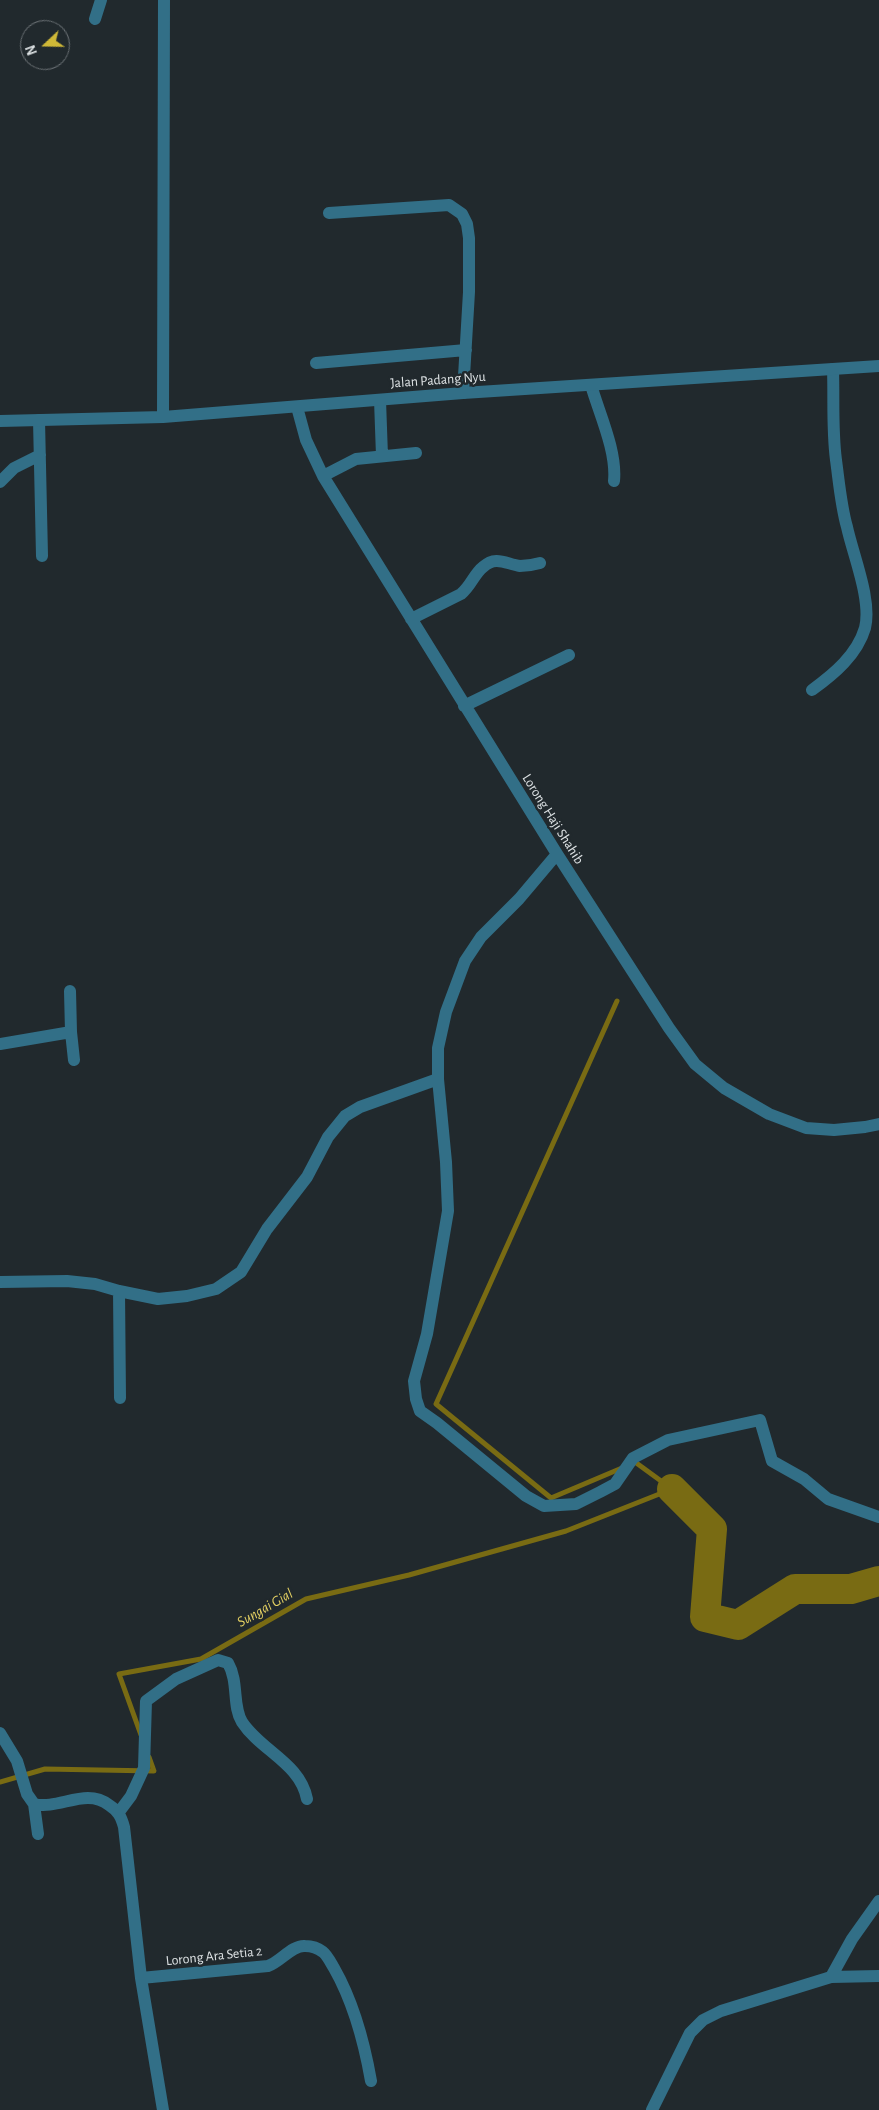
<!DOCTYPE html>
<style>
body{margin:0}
#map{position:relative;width:879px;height:2110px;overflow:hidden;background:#21292d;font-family:"Alegreya Sans",sans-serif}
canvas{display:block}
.north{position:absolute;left:20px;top:20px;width:50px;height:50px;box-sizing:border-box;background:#21292d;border:1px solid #6d7377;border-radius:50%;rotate:249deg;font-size:14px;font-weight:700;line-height:20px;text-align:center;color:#dee3e5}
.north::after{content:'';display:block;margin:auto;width:18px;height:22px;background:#cfb837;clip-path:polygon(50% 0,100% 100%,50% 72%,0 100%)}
</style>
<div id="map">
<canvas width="879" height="2110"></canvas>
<div class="north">N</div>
</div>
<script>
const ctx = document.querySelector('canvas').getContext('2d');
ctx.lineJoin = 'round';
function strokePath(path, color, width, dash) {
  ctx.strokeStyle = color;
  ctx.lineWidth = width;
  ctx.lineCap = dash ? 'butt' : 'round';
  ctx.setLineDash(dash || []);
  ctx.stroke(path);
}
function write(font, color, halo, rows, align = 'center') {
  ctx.font = font + ' "Alegreya Sans",sans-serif';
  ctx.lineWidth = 5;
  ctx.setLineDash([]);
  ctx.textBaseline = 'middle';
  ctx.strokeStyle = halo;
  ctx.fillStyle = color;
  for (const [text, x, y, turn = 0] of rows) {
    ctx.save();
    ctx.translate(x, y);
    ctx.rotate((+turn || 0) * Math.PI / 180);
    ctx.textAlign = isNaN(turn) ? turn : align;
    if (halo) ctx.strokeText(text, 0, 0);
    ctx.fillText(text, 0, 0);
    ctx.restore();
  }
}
strokePath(new Path2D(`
 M617,1001L436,1404L551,1498L622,1468
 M632,1464L635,1462L672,1489
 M141,1735L119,1674L201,1659L306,1599L409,1575L566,1531L672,1489
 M0,1782L45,1769L154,1771L149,1757`), '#796b13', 5);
strokePath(new Path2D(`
 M672,1489L712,1529L705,1617L738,1625L795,1589H851L879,1581`), '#796b13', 30);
strokePath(new Path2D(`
 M95,19L101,0
 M329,213L449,205L462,214L467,224L469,238V292L463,393
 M316,363L466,350
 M591,385C599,413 617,451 614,481
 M380,400L382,456
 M297,407L306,440L323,476L557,854L669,1028L695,1064L724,1088L769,1114L806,1128L834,1130L865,1127L879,1124
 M39,420L42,556
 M323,476L356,459L416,453
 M0,482L14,468L40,455
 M411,619L461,594C471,586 474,574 483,567C496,555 506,564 520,566C527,566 533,565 540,563
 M812,690C834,674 857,655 865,628C872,600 853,555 847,527C841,506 839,482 836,460C832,430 834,399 833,369
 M464,706L569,655
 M557,854L519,899L481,937L465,961L446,1012L438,1048V1079L446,1162L448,1211L427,1334L414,1381L416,1399L420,1411L437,1423L526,1496L544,1506L576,1504L600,1492L615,1484L633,1458L668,1440L760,1420L772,1461L804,1479L828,1499L879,1517
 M70,991L71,1032
 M0,1044L71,1032L74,1060
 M0,1282L67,1281L95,1284L119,1291L158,1299L187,1296L216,1289L241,1272L267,1229L307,1177L328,1137L345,1116L360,1107L438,1079
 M119,1291L120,1398
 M0,1733L17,1761L27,1794L34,1804C59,1810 86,1787 109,1805C118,1811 121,1816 124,1827L141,1978L163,2110
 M34,1804L38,1834
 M119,1812L131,1796L144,1768L146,1701L176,1679L218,1660L228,1663C239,1682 232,1706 242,1722C261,1751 300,1763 307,1799
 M831,1977L852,1939L879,1901
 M141,1978L268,1966C280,1962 292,1945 305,1946C311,1946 318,1948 323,1952C327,1955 331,1963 334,1968C354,2003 364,2041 371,2081
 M652,2110L690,2033L703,2020L721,2011L831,1977L879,1976`), '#326f87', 12);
strokePath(new Path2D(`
 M163,417L164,0
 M0,421L163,417L463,393L879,366`), '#326f87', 12);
write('14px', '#dee3e5', '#21292d', [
 ["Jalan Padang Nyu",438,380,-4],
 ["Lorong Haji Shahib",553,819,58],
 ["Lorong Ara Setia 2",214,1956,-6]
]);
write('italic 15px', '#e5d163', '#21292d', [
 ["Sungai Gial",265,1608,-30]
]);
</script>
